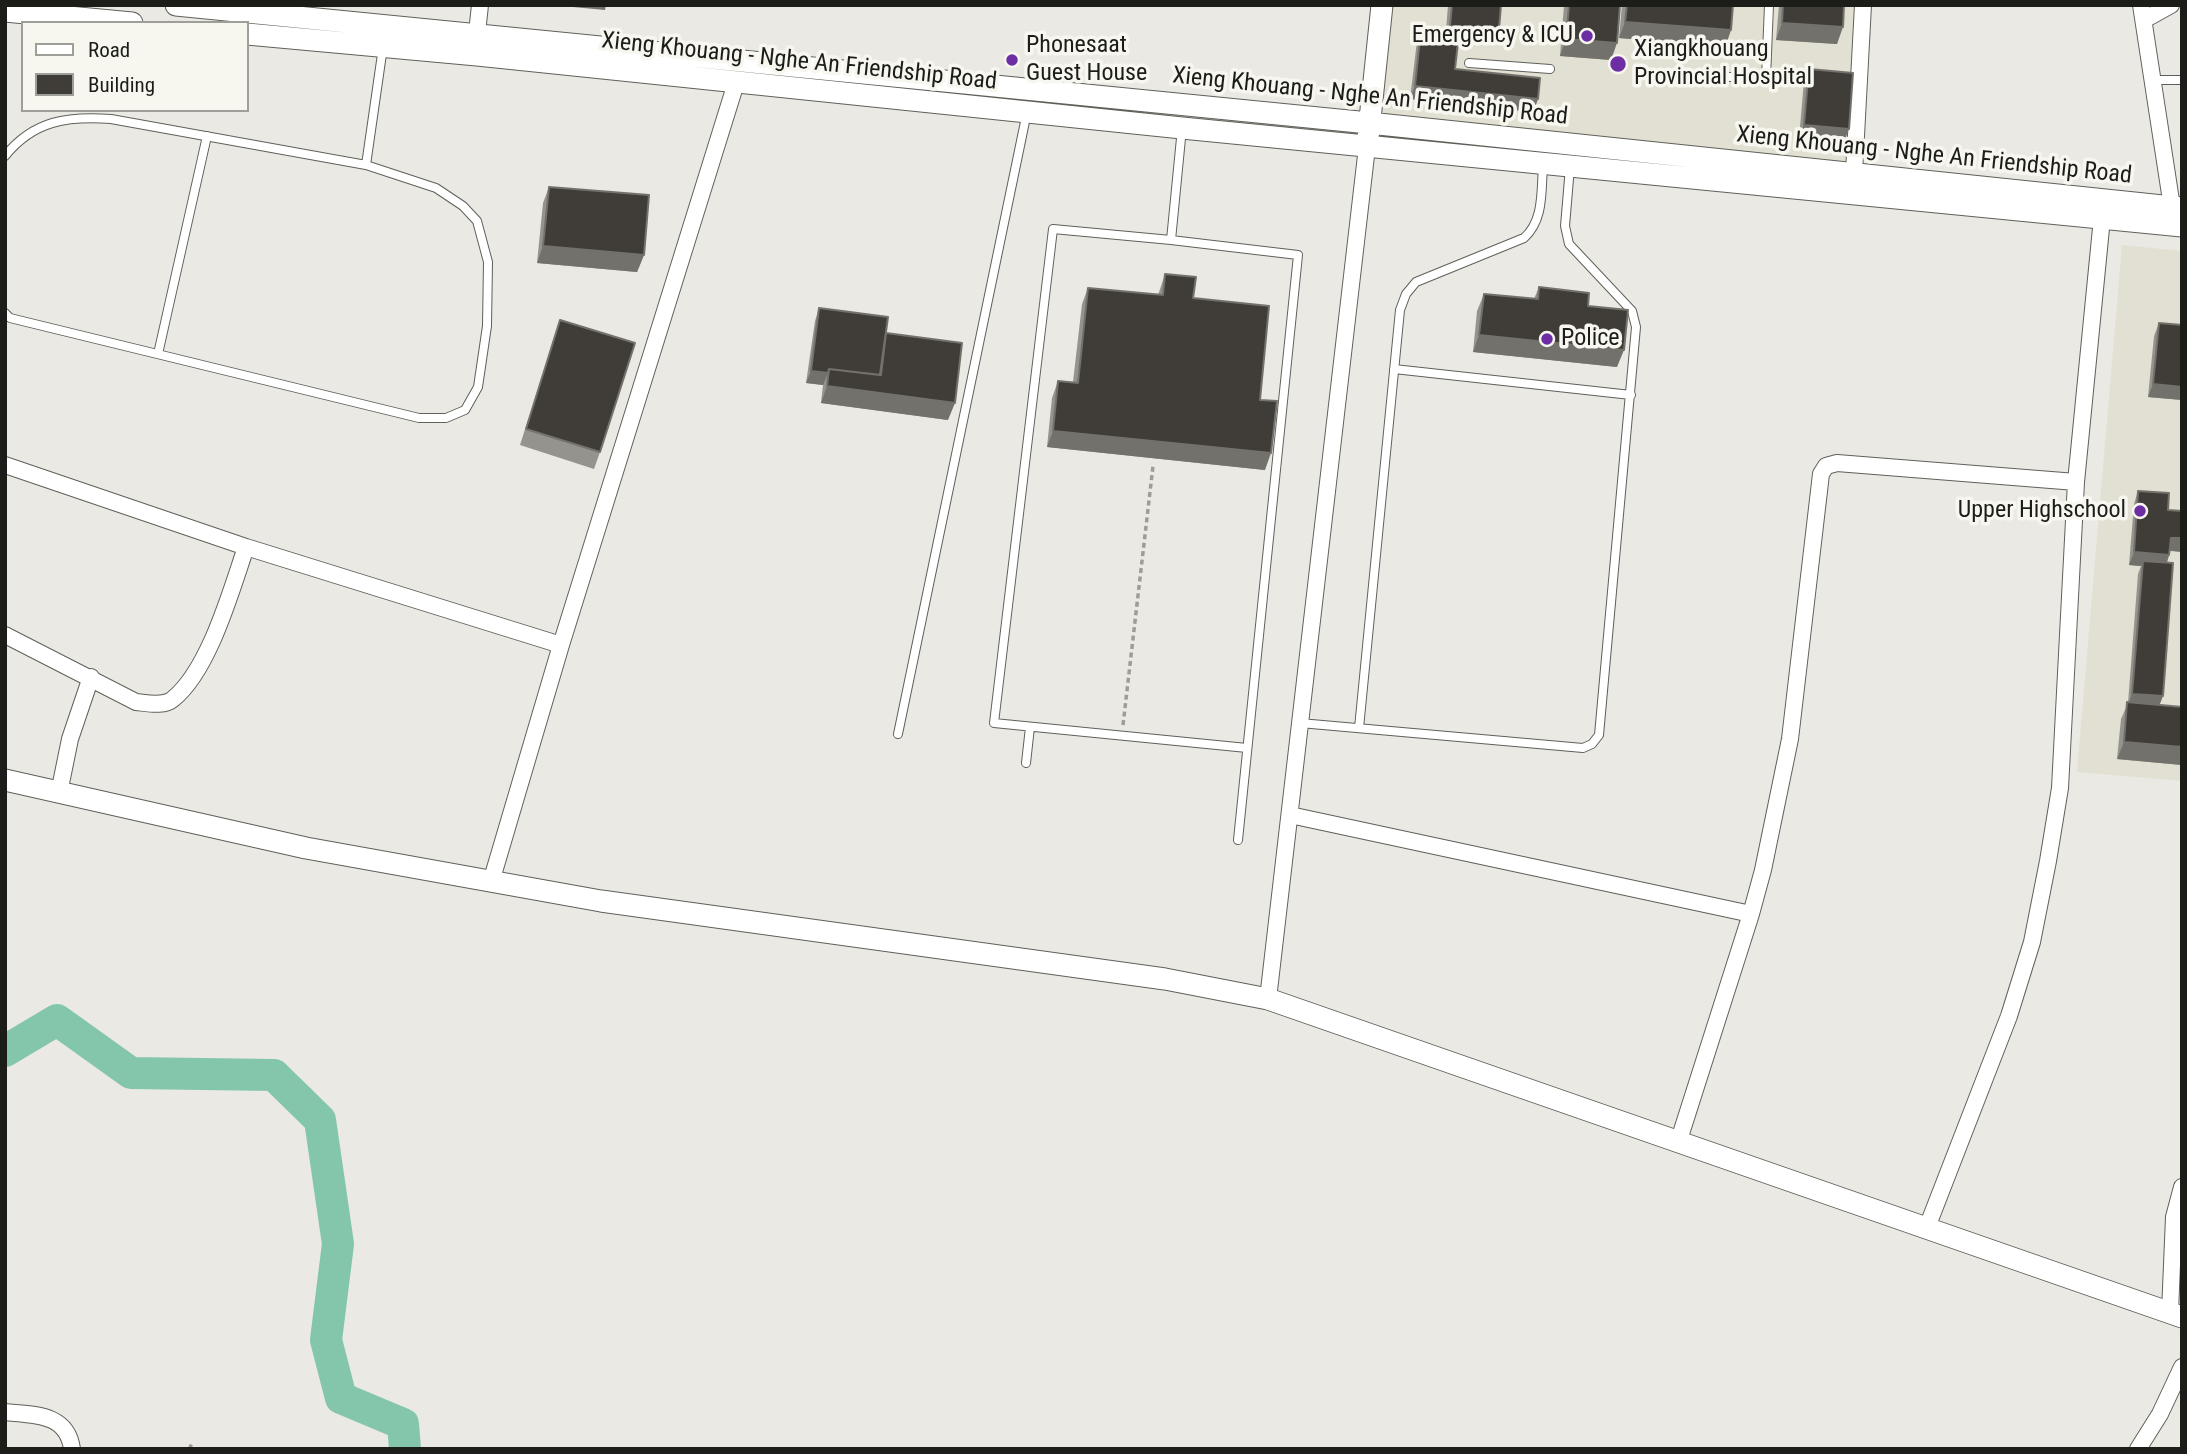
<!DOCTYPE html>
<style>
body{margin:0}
#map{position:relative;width:2187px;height:1454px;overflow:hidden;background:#eae9e3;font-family:"Roboto Condensed",sans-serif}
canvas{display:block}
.frame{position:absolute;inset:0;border:7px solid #1c1c19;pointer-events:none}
.legend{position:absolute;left:21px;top:21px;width:228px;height:91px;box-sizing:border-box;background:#f7f7f0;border:2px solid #9f9f9a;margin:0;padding:9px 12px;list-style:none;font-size:21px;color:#1c1c19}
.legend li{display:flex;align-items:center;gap:14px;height:35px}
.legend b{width:35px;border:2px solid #9f9f9a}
</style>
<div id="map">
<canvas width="2187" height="1454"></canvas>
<div class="frame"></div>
<ul class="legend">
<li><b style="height:9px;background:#fff"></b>Road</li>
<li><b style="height:19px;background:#403d38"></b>Building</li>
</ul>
</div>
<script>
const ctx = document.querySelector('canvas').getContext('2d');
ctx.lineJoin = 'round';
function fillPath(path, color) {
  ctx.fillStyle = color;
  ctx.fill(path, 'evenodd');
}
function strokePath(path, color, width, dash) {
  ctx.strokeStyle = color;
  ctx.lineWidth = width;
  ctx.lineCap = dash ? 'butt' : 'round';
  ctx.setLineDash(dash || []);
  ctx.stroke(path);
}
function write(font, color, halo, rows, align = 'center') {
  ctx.font = font + ' "Roboto Condensed",sans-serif';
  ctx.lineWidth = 7;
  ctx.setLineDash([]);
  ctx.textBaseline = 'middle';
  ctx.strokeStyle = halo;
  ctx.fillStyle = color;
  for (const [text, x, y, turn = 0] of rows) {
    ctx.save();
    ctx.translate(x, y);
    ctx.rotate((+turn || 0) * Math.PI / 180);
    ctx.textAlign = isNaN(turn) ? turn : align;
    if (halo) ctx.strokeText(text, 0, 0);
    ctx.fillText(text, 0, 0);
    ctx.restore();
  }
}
fillPath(new Path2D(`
 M1382,5H1863L1854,173L1369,123Z
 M2122,245L2182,251V781L2077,772Z`), '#e1e0d2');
strokePath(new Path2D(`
 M5,1051L57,1020L131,1073L274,1075L320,1120L338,1244L326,1340L341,1398L403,1424L405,1449`), '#83c6ab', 32);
const service = new Path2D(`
 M1469,63L1550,69
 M1730,77L1766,78L1769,5
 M2153,80H2182
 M1182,128L1171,240L1053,229L994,723L1247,748
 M5,156C34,120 68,116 111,119L366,165L436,188L463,206L477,221L488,262L487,326L478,387L465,410L446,418H419L10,318L5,313
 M366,165L383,47
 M1171,240L1298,255L1238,840
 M158,354L207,136
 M1394,369L1631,395
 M1300,723L1583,748L1592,744L1599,735L1636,327L1632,311L1569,244L1565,226L1570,167
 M1359,728L1400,310L1406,294L1416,282L1524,238C1544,220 1541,192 1543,166
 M898,734L1027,112
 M1026,763L1030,727`);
const minor = new Path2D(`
 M2141,5L2172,207
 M2144,20L2171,5
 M477,33L480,5
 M1854,173L1863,5
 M5,465L246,547L561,645
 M5,635L136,702C147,703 164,707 173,699C209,670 231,591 246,547
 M59,793L70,739L91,677
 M1290,815L1751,914
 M491,882L561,645L736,83
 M1268,999L1367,147
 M1678,1143L1751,914L1763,870L1790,739L1821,474L1826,466L1837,463L2076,482
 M1926,1230L2009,1016L2032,942L2048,861L2060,788L2076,482L2102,218
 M2170,1312L2174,1217L2182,1187
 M5,1412C34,1415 67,1413 72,1449
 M2138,1449L2160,1414L2182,1367`);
const tertiary = new Path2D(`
 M176,5L1369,123L2182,208
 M5,11L132,23
 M247,34L477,55L1182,128L2182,226
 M1368,138L1382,5
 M5,780L306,848L601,901L1165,979L1268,999L2182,1317`);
strokePath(service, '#60605a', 10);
strokePath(minor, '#60605a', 18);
strokePath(tertiary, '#60605a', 23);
strokePath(new Path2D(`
 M1123,725L1153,466
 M189,1449L193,1442`), '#9d9d98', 3.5, [5, 3.5]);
strokePath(service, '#fff', 8);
strokePath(minor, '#fff', 16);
strokePath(tertiary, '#fff', 21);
fillPath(new Path2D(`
 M1448,5H1501L1495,42L1458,39L1455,69L1538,99L1533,112L1410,99L1417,41L1421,29L1446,31Z
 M1564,5H1620L1611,60L1560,56Z
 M1622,5H1733L1731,30L1725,47L1619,38Z
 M1779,5H1844L1837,44L1776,40Z
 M1809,69L1844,142L1799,138L1804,81Z
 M549,187L644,255L637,272L537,263L543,203Z
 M1165,274L1193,298L1260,400L1265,470L1047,447L1052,398L1058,381L1073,382L1082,304L1088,288L1158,295Z
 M1539,287L1588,306L1617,367L1473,352L1477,311L1484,294L1534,299Z
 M819,308L885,336L948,420L821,403L823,385L806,383L815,321Z
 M560,320L600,452L594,469L520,445Z
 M2159,323L2182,325V400L2148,397L2154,336Z
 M2138,491L2168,510L2182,511V552L2170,551L2167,563L2163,696L2159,705L2182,707V765L2117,759L2121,719L2128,703L2138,574L2141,566L2129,565L2134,504Z`), '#95938e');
fillPath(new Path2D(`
 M573,5H606L605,10L573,7Z
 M1625,22L1731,30L1725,47L1619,38Z
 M1782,23L1843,27L1837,44L1776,40Z
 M1450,26L1499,29L1495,42L1446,38Z
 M1566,39L1617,43L1611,60L1560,56Z
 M1415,86L1538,99L1533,112L1410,99Z
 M1804,125L1849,129L1844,142L1799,138Z
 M543,246L644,255L637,272L537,263Z
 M1479,335L1624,350L1617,367L1473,352Z
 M811,371L828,373L823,385L806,383Z
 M2153,384L2182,387V400L2148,397Z
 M827,386L955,403L948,420L821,403Z
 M1053,431L1271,453L1265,470L1047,447Z
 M2171,538H2182V552L2166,550Z
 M2134,552L2169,555L2165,568L2143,561L2141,566L2129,565Z
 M2132,694L2163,696L2158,709L2127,707Z
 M2124,742L2182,747V765L2117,759Z`), '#73716b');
const building = new Path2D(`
 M1452,5H1501L1499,29L1450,26Z
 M1569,5H1620L1617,43L1566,39Z
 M1627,5H1733L1731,30L1625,22Z
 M1783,5H1844L1843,27L1782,23Z
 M1421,29L1459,33L1455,69L1540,78L1538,99L1415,86Z
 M1809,69L1853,73L1849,129L1804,125Z
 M549,187L649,195L644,255L543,246Z
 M1165,274L1196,277L1193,298L1269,306L1260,400L1277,401L1271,453L1053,431L1058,381L1078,383L1088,288L1163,295Z
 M1539,287L1589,293L1588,306L1628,310L1624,350L1479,335L1484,294L1538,299Z
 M819,308L888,317L880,375L829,369L828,373L811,371Z
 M560,320L635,343L600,452L526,429Z
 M2159,323L2182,325V387L2153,384Z
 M886,333L962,343L955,403L827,386L829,369L881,375Z
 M2138,491L2169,493L2168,510L2182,511V538H2171L2169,555L2134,552Z
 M2143,561L2173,563L2163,696L2132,694Z
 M2127,702L2182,707V747L2124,742Z`);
fillPath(building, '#403d38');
strokePath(building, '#73716b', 2);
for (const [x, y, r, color] of [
 [1587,36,7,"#6d2ea4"],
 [1012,60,7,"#6d2ea4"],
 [1618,64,9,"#6d2ea4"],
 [1547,339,7,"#6d2ea4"],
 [2140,511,7,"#6d2ea4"]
]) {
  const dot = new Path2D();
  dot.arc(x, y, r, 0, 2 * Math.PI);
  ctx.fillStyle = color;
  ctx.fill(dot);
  strokePath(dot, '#f7f7f0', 2.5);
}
write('24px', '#1c1c19', '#f7f7f0', [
 ["Emergency & ICU",1573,36,"right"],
 ["Phonesaat",1026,46],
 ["Guest House",1026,74],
 ["Xiangkhouang",1634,50],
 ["Provincial Hospital",1634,78],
 ["Police",1561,339],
 ["Upper Highschool",2126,511,"right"]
], 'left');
write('24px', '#1c1c19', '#f7f7f0', [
 ["Xieng Khouang - Nghe An Friendship Road",799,62,6],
 ["Xieng Khouang - Nghe An Friendship Road",1370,97,6],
 ["Xieng Khouang - Nghe An Friendship Road",1934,156,6]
]);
</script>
